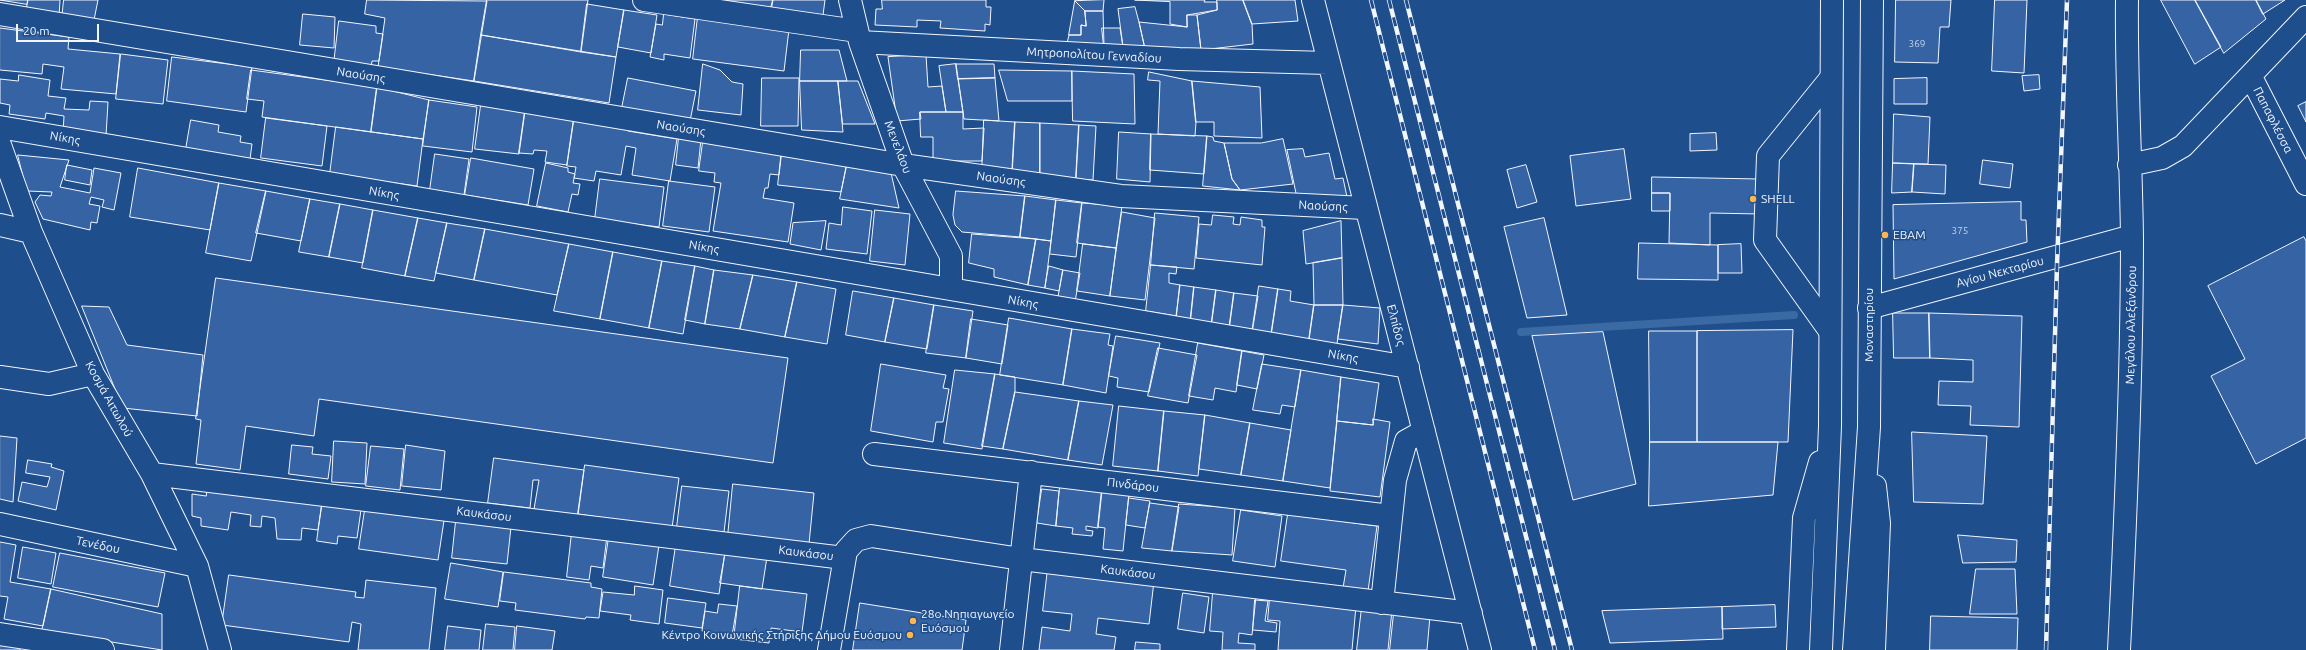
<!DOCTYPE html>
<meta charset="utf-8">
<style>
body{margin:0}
#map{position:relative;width:2306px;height:650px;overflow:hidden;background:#1f4e8c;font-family:Ubuntu,sans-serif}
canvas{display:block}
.scale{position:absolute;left:16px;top:24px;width:83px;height:18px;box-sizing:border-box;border:2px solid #f2f6ff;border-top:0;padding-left:5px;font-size:12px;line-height:14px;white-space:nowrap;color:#f2f6ff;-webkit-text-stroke:3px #1f4e8c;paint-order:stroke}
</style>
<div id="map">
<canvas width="2306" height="650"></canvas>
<div class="scale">20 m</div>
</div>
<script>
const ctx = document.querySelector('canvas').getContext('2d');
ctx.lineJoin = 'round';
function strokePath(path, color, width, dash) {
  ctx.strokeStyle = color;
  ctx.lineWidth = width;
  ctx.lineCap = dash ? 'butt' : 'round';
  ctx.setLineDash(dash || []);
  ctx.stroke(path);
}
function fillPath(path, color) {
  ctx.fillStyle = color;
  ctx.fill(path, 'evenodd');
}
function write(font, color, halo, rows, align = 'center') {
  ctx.font = font + ' Ubuntu,sans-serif';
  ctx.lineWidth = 3;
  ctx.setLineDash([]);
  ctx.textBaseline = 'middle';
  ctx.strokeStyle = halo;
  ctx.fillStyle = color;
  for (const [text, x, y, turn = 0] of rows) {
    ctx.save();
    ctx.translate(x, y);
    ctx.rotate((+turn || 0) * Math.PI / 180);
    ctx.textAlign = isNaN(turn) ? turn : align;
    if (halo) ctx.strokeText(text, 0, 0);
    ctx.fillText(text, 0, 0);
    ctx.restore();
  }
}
strokePath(new Path2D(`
 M1521,332L1794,315`), '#3b69a3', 8);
const building = new Path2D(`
 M0,0H28L27,4Z
 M28,0H60L59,17L36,16L37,9L27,8Z
 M64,0H98L93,25L62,18Z
 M367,0L487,1L474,81L378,67L385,18L365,14Z
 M487,0H588L581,52L481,35Z
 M727,0H773L771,11L727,5Z
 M773,0H825L823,15L771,8Z
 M882,0H986V7H991L990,25L985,24V31L940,28L941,21L917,20V27L875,25L876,9H882Z
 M1104,0L1103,11H1085L1075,1Z
 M1135,0H1205L1204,2H1217V10L1187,15V27L1170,24V2Z
 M1217,0H1243L1252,24L1253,44L1201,50L1197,15L1217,10Z
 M1243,0H1295L1298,21L1252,24Z
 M1896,0H1951L1949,27H1940L1938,63L1895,62Z
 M1995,0H2027L2024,73L1992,71Z
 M2161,0H2195L2221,47L2195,64Z
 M2195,0H2256L2266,19L2224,53Z
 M2256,0H2285L2263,14Z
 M1075,1L1085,11L1086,26L1081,25V35H1069Z
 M587,4L624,10L616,57L581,52Z
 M1135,7L1139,22L1145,49L1123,47L1118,9Z
 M624,10L657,15L651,53L618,47Z
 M1085,11H1103L1104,46L1067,43L1069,35H1081V25L1086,26Z
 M303,14L335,17L334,48L300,45Z
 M664,14L695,19L690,58L664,54V60L650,57L656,24L662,25Z
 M1187,15H1197L1201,50L1145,49L1139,22L1187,27Z
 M698,16L789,29L784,71L693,59Z
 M339,21L376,26V33L383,34L379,61H372L371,68L334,63Z
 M0,28L69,37L68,49L120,54L116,94L61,89L64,67L43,64L42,74L0,70Z
 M1102,28H1120L1123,47L1104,46Z
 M481,35L616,57L609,103L474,81Z
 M801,50H839L847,81H800Z
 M121,54L168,60L163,104L116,99Z
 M926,55L928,87L942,86L946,112H920L921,119L897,121L888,57Z
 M172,57L252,67L246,112L167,101Z
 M703,64L720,70L732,82L743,84L741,115L698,110Z
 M956,64H994L995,78L958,79Z
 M956,64L963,112H946L939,66Z
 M251,70L377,87L371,132L262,117L264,101L247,99Z
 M999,70L1072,71V101H1008Z
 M1072,71L1134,74L1135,124L1073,121Z
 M1149,72L1192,81L1196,122L1195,136L1158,134L1160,81L1148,80Z
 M19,75L50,80L48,96L66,98L64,109L89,110L90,101L108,102L106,136L63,133L64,116L46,113L45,119L9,114L10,105L0,103V79L18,81Z
 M2039,75L2040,89L2024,91L2022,76Z
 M628,78L696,91L689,126L621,113Z
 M762,78H799L798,126H761Z
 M995,78L999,121L964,119L958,79Z
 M1927,78V104H1894V79Z
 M800,81H838L843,132L802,130Z
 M838,81H858L875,124H843Z
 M1192,81L1260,87L1262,138L1214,136V122H1196Z
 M377,87L429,100L423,139L371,132Z
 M429,100L477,107L472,152L423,146Z
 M2306,102V122L2298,106Z
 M481,105L525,111L519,154L475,149Z
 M525,111L574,118L567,165L545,162L547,151L534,150L533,154L519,153Z
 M920,112H963V129L984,128L982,161H933V137H921Z
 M1894,114L1930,117L1928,164L1893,163Z
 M266,118L327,126L322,166L261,158Z
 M574,118L629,127L628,131L677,139L670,181L632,175L636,148L626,146L621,175L596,171L594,181L574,178L576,167L567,166Z
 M191,120L219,125L218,132L241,136L240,142L252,144L250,159L186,149Z
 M984,120L1015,122L1012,176L982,174Z
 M1015,122L1040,123V177L1012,176Z
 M1040,123L1079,125L1076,179L1040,177Z
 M1079,125L1096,126L1093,180L1076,179Z
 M336,127L423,139L417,186L330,174Z
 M1119,132L1151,134L1150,182L1117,179Z
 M1716,133L1717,150L1690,151V134Z
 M1151,134L1207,136L1204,174L1150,170Z
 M704,135L782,149L779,175L770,174L768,188H765L763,198L794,203L788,242L713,231L721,183L714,182L715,173L699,171Z
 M1207,136L1213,137L1214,141L1224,143L1232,179L1240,190L1203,186Z
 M679,137L701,139L698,168L676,165Z
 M1283,139L1293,184L1240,190L1232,179L1224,143H1261Z
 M782,149L848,159L841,192L778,185Z
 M1303,149L1305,157L1329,153L1335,179L1343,178L1347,197L1298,203L1287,150Z
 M1624,149L1631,199L1576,206L1570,156Z
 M435,154L469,159L464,195L430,190Z
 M18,155L69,160L60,187L90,193L94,168L121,173L114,210L102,207L104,200L91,197L89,204L100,206L97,223L91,222L90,230L43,219L35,202L40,195L51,196L52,192L27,191Z
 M471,158L534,169L528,205L465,195Z
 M848,159L889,164L899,208L840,199Z
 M1983,160L2013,164L2010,188L1980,184Z
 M546,163L568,168V172L575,174L573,183L580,184L578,195L572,194L568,212L537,206Z
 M1893,163L1914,164L1912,192L1892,193Z
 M1914,164L1946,165L1945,194L1912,192Z
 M67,165L92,170L90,185L65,180Z
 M1526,165L1537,202L1517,208L1507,170Z
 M138,168L219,183L210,230L130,217Z
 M1652,177L1760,179V214L1710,213V245L1669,243L1670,193H1652Z
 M600,179L664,187L659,227L595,219Z
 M669,181L715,187L709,232L663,226Z
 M219,183L266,191L251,261L206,253Z
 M266,191L310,199L301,241L256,233Z
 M956,191L1025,196L1020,237L962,232L955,225L953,215Z
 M1652,193H1670V211H1652Z
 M1025,196L1056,200L1051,241L1020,237Z
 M310,199L340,204L329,257L299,252Z
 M1056,200L1082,203L1076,257L1050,254Z
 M2021,202V220H2026L2027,242L1894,279L1893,205Z
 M1082,203L1122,206L1116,248L1077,243Z
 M340,204L373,210L363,263L329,257Z
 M843,207L872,211L867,254L826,249L829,223L841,225Z
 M373,210L418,218L405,276L362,268Z
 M875,210L910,214L905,265L870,261Z
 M1122,212L1155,218L1145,300L1110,296Z
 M1155,213L1199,217L1194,269L1151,265Z
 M1213,215L1234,217L1233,224L1240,225L1241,217L1262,220V227H1265L1262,265L1196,258L1199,224L1211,225Z
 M418,218L447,223L434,281L405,276Z
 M1544,218L1567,315L1527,318L1504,227Z
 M826,221L821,250L790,244L793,223Z
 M1341,221L1342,258L1306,264L1303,231Z
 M447,223L485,229L474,280L436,273Z
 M485,229L569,244L557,295L474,280Z
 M972,234L1036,239L1028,285L994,277V269L969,263Z
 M2304,237L2306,241V438L2256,464L2211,376L2245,359L2208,286Z
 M1036,239L1051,241L1045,288L1028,285Z
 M1639,243L1718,245V280L1638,279Z
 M569,244L613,252L600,319L554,311Z
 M1083,244L1116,248L1110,296L1077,291Z
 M1741,244L1742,273H1718V245Z
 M613,252L662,261L649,328L600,319Z
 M1342,258L1343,305H1314L1313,263Z
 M662,261L695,266L683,334L649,328Z
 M1151,265L1177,267L1176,274L1169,273V283L1180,285L1176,316L1146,311Z
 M695,266L714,270L705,324L685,320Z
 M1049,266L1063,270L1059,291L1045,288Z
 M714,270L753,275L740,329L705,324Z
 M1063,270L1080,273L1074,308L1057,305Z
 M753,275L797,282L785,337L740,329Z
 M216,278L788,358L773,463L319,399L314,436L246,426L240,470L196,464L201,420L196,419Z
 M797,282L836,289L827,344L785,337Z
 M1180,285L1194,287L1190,325L1176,324Z
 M1259,286L1278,289L1271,336L1252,333Z
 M1194,287L1216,290L1211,328L1190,325Z
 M1278,289L1291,291L1290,301L1314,305L1309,340L1271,336Z
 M1216,290L1234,293L1229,330L1211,328Z
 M853,291L894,298L885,342L846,335Z
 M1234,293L1258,296L1252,333L1229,330Z
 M894,298L934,305L927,349L885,342Z
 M934,305L973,311L966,358L926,353Z
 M1314,305H1343L1336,350L1309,340Z
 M1343,305L1380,308L1378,344L1338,339Z
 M82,306L109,307L127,345L203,355L197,416L123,408Z
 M1893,313H1929L1930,358H1894Z
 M1929,313L2022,316L2019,427L1970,425L1971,406L1938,405L1939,381L1973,382V360L1930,358Z
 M1009,318L1072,329L1063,385L1000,375Z
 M971,319L1008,325L1002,364L966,358Z
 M1072,329L1110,334L1108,345L1113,346L1106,393L1063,385Z
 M1793,330L1788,442H1697V331Z
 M1649,331H1697V442H1650Z
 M1603,332L1636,484L1573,500L1532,336Z
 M1116,336L1160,343L1149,392L1117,387L1118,378L1109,376Z
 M1198,343L1242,351L1236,392L1215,388L1213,400L1189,396Z
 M1158,348L1197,355L1188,403L1148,396Z
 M1242,351L1264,355L1257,389L1237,385Z
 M881,364L946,375L943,388L949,389L943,422H936L933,442L871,431Z
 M1262,364L1301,370L1295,407L1282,405L1280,414L1253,410Z
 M955,370L995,374L982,449L944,443Z
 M1301,370L1341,377L1330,488L1283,481Z
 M995,374L1015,377V392L1003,449L982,446Z
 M1341,377L1379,383L1373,425L1337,421Z
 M1015,392L1079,401L1068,460L1003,449Z
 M1079,401L1113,405L1102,465L1068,460Z
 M1119,406L1164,411L1158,471L1113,466Z
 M1164,411L1205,415L1198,476L1158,471Z
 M1205,415L1250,423L1241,475L1199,469Z
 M1373,419L1390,422L1380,497L1330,491L1337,421L1373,425Z
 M1250,423L1291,430L1283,481L1241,475Z
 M1912,432L1987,436L1983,504L1914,502Z
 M0,436L17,438L13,502L0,499Z
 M334,441L367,443L365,484L332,482Z
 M1650,442H1778L1773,495L1649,506Z
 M292,445L313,447L312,454L331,456L328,479L289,474Z
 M406,445L445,451L441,490L402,486Z
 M371,446L404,449L400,490L366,486Z
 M494,458L584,470L578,515L534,509L539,480H533L530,508L488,503Z
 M28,460L52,464L51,467L64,471L56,510L18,501L22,482L47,487L50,477L26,473Z
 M585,465L679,478L672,528L578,514Z
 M733,484L814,493L809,544L728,536Z
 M207,486L323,497L318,530L302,528L301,540L277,539L275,518L262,516L261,527L250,526L251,515L231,512L228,530L201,526V518L192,516V494L206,496Z
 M682,486L729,491L724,532L677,527Z
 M1060,487L1102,491L1098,528L1086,526V530L1093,531L1092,536L1072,534L1073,528L1056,526Z
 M1042,489L1059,491L1056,526L1037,523Z
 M1102,489L1129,493L1123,551L1103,549L1105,528L1098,527Z
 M323,497L362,503L357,538L338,536L337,544L317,541Z
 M1129,498L1150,501L1145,528L1126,525Z
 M366,503L445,514L438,560L359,549Z
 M1150,503L1179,507L1172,551L1142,548Z
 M1179,504L1235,508L1232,555L1172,551Z
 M1241,510L1282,516L1275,567L1233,561Z
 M1288,514L1377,526L1368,591L1343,588L1346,570L1281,561Z
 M456,521L511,527L507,564L452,558Z
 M572,532L607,536L603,568L591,566L589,580L567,577Z
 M1958,535L2017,540L2016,562L1963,563Z
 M609,537L659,545L653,585L603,577Z
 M0,542L16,545L10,582L51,589L43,626L4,619L8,597L0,596Z
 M676,545L725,552L719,594L670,586Z
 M23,547L56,553L51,584L18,578Z
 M726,550L767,557L762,589L720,583Z
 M60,553L165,573L158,607L53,587Z
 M451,563L503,572L498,607L445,599Z
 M1048,568L1154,581L1149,624L1098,618L1096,634L1116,637L1114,650H1039L1042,627L1070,631L1072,614L1043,611Z
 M1976,569H2015L2017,614H1970Z
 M504,572L591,583V587L602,589L599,618L586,617L585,619L515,610L516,603L500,601Z
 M229,575L356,592L355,597L364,598L366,580L436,588L429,650H358L361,624L352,622L349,642L222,625Z
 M635,586L663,590L659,624L630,620L631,615L600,611L603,592L634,595Z
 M740,586L807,594L802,632L771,628L769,643L734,639Z
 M51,589L162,614V650L42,631Z
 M1213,592L1256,596L1252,635L1239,633L1238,643L1255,644V650H1222L1223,632L1210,631Z
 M1183,593L1209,597L1204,633L1178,629Z
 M1270,597L1356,606L1352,650H1278L1280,621L1268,620Z
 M668,598L706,603L702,628L665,623Z
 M1255,600L1268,601L1265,621L1277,623L1276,632L1253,630Z
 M860,603L966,620L962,650H853Z
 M719,604L737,606L732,636L702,631L705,611L717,613Z
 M1775,605L1776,627L1722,629V607Z
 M1362,607L1392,610L1388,650H1357Z
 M1722,607L1723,639L1610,643L1602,611Z
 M1394,613L1430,616L1427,650H1390Z
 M1931,616L2018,618L2017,650H1930Z
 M486,624L515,627L513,650H483Z
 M448,626L481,630L479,650H445Z
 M517,626L555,631L552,650H515Z
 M0,635L22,639L20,650H0Z
 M1136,642L1160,644V650H1135Z`);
fillPath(building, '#3563a3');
strokePath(building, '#f2f6ff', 1);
const minor = new Path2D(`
 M644,0L857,31
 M850,0L860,42L903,165L951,256V289
 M1313,0L1480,650
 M0,14L903,165L1121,196L1365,208
 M860,42L1179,59L1328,63
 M2251,77L2306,184
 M0,127L1408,367
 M0,145L31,232L93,374L152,474L197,566L220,650
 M2129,165L2162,158L2183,146L2306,17
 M0,225L31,232
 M1869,308L2132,236
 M1830,331L1765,240L1768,156L1831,78
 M0,377L49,384L93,374
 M874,454L1391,516
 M152,474L844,558
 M0,524L197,566
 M1382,603L1395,480L1406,441L1424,431
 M0,634L103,650
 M829,650L846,551L856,540L871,536L1021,559L1471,613
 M1011,650L1031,472
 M2119,650C2126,513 2132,376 2132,238C2131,159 2126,80 2127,0`);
const major = new Path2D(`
 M1798,650L1804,518L1820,462
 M1821,650L1830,426L1832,0
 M1854,650L1869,427L1872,0
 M1874,650L1879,523L1875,486`);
strokePath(minor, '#f2f6ff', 24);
strokePath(major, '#f2f6ff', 24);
strokePath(minor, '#1f4e8c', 22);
strokePath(major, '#1f4e8c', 22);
const rail = new Path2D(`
 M1371,0L1535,650
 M1389,0L1555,650
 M1406,0L1572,650
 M2046,650L2057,265L2067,0`);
strokePath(rail, '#f2f6ff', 4.5);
strokePath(rail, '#1f4e8c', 3, [9]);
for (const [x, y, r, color] of [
 [1753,199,4,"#ffb74d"],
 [1885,235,4,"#ffb74d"],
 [913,621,4,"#ffb74d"],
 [910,635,4,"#ffb74d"]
]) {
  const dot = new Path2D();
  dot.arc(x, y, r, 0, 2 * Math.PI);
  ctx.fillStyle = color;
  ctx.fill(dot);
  strokePath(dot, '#1f4e8c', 1.5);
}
write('10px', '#c3d1e8', null, [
 ["369",1917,44],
 ["375",1960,231]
]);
write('12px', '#f2f6ff', '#1f4e8c', [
 ["Μητροπολίτου Γενναδίου",1094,55,3],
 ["Ναούσης",361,75,9],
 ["Παπαφλέσσα",2273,120,63],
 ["Ναούσης",681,128,9],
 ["Νίκης",65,138,10],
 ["Μενελάου",898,147,69],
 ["Ναούσης",1001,179,8],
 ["Νίκης",384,193,10],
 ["Ναούσης",1323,206,3],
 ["Νίκης",704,247,10],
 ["Αγίου Νεκταρίου",2000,272,-15],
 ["Νίκης",1023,302,10],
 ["Ελπίδος",1396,325,75],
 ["Μοναστηρίου",1869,325,-90],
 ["Μεγάλου Αλεξάνδρου",2131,325,-89],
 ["Νίκης",1343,356,10],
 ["Κοσμά Αιτωλού",109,399,61],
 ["Πινδάρου",1133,485,7],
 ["Καυκάσου",484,514,7],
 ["Τενέδου",98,545,12],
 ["Καυκάσου",806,553,7],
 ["Καυκάσου",1128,572,7]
]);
write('12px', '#f2f6ff', '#1f4e8c', [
 ["SHELL",1761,199],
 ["ΕΒΑΜ",1893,235],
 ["28ο Νηπιαγωγείο",921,614],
 ["Ευόσμου",921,628],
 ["Κέντρο Κοινωνικής Στήριξης Δήμου Ευόσμου",902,635,"right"]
], 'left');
</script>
